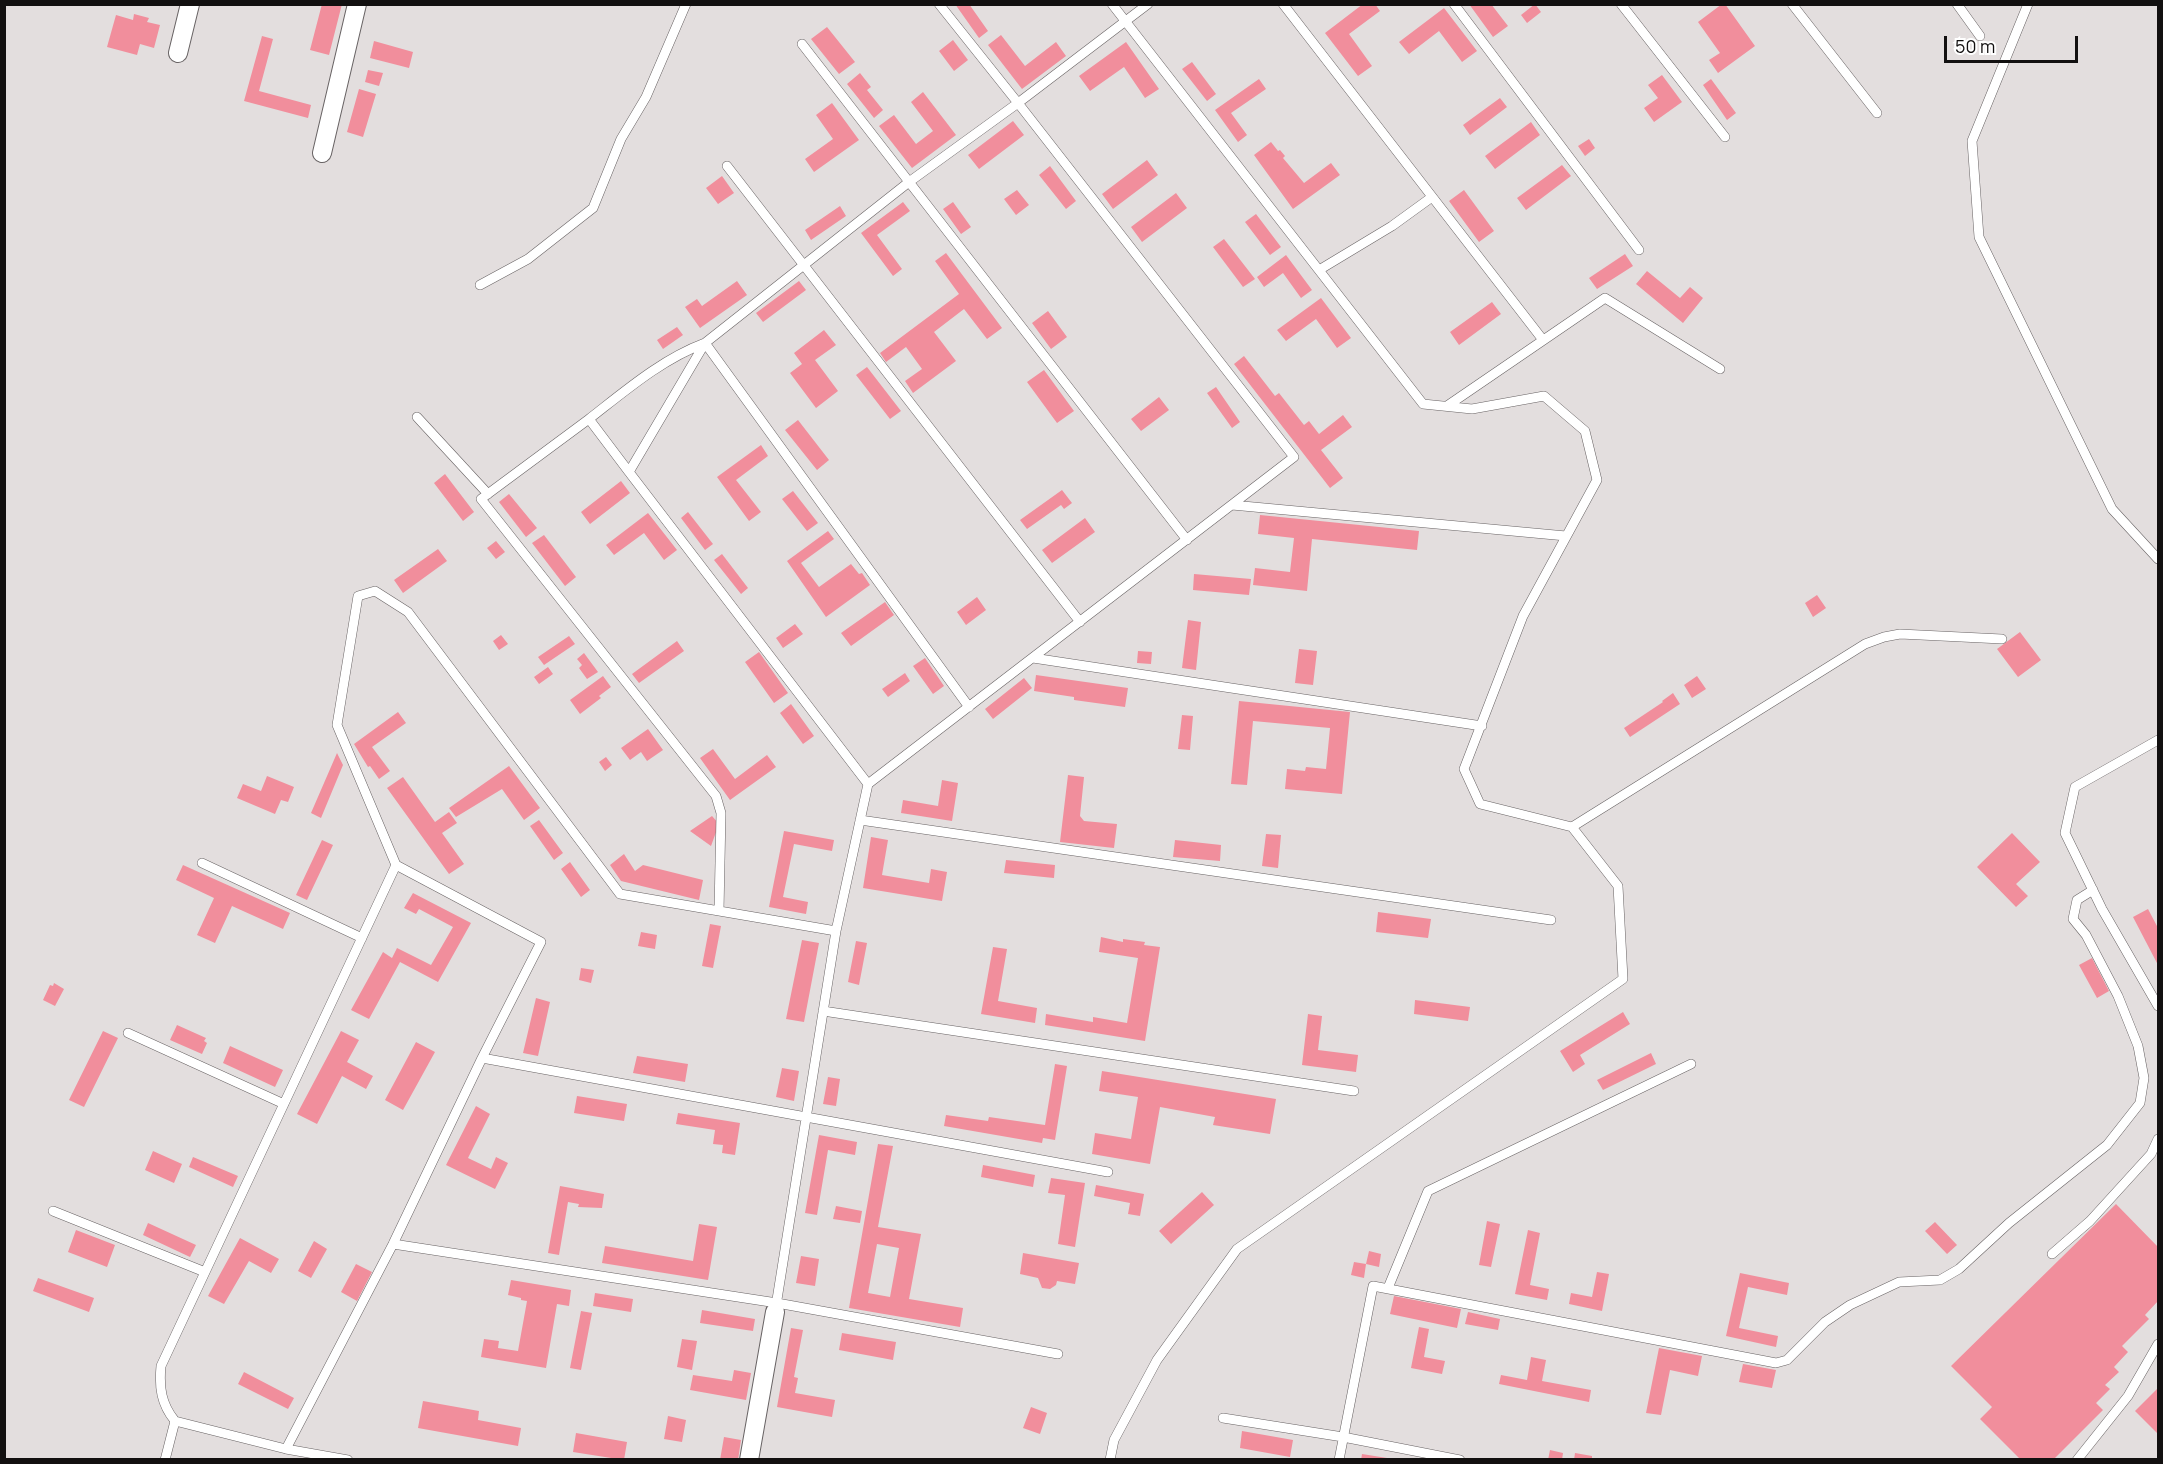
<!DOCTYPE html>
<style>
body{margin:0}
#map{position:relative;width:2163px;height:1464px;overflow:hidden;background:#e3dede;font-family:Manrope,sans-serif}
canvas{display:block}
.frame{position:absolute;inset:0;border:6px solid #121010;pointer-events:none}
.scale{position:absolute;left:1944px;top:36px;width:134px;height:27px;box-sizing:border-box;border:3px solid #121010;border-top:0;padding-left:8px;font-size:18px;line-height:21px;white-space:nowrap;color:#121010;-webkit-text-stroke:4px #fff;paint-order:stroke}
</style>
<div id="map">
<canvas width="2163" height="1464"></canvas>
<div class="frame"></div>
<div class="scale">50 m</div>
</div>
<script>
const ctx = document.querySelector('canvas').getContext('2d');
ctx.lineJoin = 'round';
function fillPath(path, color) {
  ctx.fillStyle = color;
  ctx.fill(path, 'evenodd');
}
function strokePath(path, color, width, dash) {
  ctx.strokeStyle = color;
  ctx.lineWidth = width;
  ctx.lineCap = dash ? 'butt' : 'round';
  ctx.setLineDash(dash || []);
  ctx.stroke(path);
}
fillPath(new Path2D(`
 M322,4H342L329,55L310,50Z
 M955,4H969L988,31L979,38Z
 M1363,4H1375L1380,11L1349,34L1372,66L1358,76L1325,33Z
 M1469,4H1491L1508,26L1493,37Z
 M1535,4L1541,12L1527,23L1521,15Z
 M1722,4H1725L1755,46L1718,73L1709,60L1720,53L1698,22Z
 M1444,8L1477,51L1462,62L1439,31L1409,54L1399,42Z
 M134,14L149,18L147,22L160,25L154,48L140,44L137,55L107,47L116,15L133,20Z
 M827,27L855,62L839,74L811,39Z
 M1001,35L1025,66L1056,42L1066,56L1022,89L988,45Z
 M262,36L273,39L259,91L311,105L308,118L244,101Z
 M953,40L968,60L954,71L939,51Z
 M374,41L413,52L409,68L370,58Z
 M1126,42L1159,89L1145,98L1124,67L1090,91L1079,76Z
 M1192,62L1216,94L1207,101L1182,69Z
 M368,70L383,73L379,86L365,82Z
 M860,73L871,87L867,90L883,110L874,118L847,84Z
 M1662,75L1682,102L1654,122L1644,108L1658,98L1648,85Z
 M1259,79L1266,89L1231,113L1247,135L1238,142L1215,110Z
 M1711,79L1736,113L1727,120L1703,85Z
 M359,89L376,94L363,137L347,132Z
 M923,92L956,135L912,168L879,126L894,115L916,144L933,131L911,102Z
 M1500,98L1507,107L1470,135L1463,125Z
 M832,103L859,140L814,172L805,159L833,139L816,115Z
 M1013,121L1024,135L979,169L968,155Z
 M1531,122L1540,135L1495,169L1485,156Z
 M1589,139L1595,148L1585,156L1578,146Z
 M1271,142L1278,151L1280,150L1285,156L1283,158L1304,183L1331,163L1340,175L1293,209L1254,155Z
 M1147,160L1158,175L1113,209L1102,194Z
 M1562,165L1571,176L1526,210L1517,198Z
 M1050,166L1076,201L1066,209L1039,175Z
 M722,176L734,193L718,204L706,188Z
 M1017,190L1029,205L1016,215L1004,199Z
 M1464,190L1494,231L1479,242L1449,201Z
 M1176,193L1187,208L1142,242L1131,227Z
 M903,202L910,211L877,235L902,269L893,276L861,233Z
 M953,202L971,227L961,234L943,209Z
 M840,206L846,216L811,240L805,230Z
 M1256,214L1281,247L1270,255L1245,222Z
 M1224,239L1255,279L1243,287L1213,247Z
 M946,253L1002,328L987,339L964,309L934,332L956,361L913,393L905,381L922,369L906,347L886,362L880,353L959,294L935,261Z
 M1625,254L1633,266L1597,289L1589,278Z
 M1286,255L1312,290L1301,298L1283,273L1264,287L1257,277Z
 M1647,271L1680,298L1690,287L1703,298L1683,323L1636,284Z
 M737,281L747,295L700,328L685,307L697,299L702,306Z
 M799,281L806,290L763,322L756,313Z
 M1321,298L1351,338L1337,348L1316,319L1286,341L1277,330Z
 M1492,302L1501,314L1459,345L1450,332Z
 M1048,311L1067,337L1051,349L1032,323Z
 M677,327L683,335L663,349L657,340Z
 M824,330L836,345L815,360L838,391L816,408L790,373L802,364L794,353Z
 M1244,356L1275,396L1279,393L1304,425L1309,421L1319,434L1343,415L1352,427L1321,450L1343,478L1330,488L1234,364Z
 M867,367L901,411L890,419L856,375Z
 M1044,370L1074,411L1057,423L1027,382Z
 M1216,387L1240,422L1232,428L1207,393Z
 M1159,397L1169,410L1141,431L1131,419Z
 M798,420L829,460L817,470L785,430Z
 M761,445L768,456L736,480L761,512L749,521L717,477Z
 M445,474L474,512L463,521L434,483Z
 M621,481L630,493L590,524L581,512Z
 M1062,490L1072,503L1064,509L1061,505L1027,529L1020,520Z
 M793,491L818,523L807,531L782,499Z
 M509,494L537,528L526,537L499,502Z
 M688,512L713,544L705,550L681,518Z
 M648,513L677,550L664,560L644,533L614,555L606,545Z
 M1260,515L1419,531L1417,550L1312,539L1307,591L1253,585L1255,568L1290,572L1294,538L1258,534Z
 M1085,518L1095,532L1052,563L1042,550Z
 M828,531L834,539L801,563L819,587L851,564L859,574L862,573L870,585L826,617L787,561Z
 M544,535L576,577L565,586L532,543Z
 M496,541L505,552L496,559L487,548Z
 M438,549L447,561L403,593L394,580Z
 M722,554L748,588L741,594L714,560Z
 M1194,574L1251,579L1249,595L1193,590Z
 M1817,595L1826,608L1813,617L1805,603Z
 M977,597L986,610L966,625L957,612Z
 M885,602L894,615L851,646L841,633Z
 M1188,620L1201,622L1196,670L1182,668Z
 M795,624L803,634L783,648L776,638Z
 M2020,632L2041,660L2018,677L1997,649Z
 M501,635L508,644L499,650L493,641Z
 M569,636L575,644L544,665L538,657Z
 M677,641L684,651L639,683L632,674Z
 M1299,649L1317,651L1313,685L1295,683Z
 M1138,651L1152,652L1151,664L1137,663Z
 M759,652L788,693L774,703L745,662Z
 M584,653L598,672L587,679L579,668L582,665L577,659Z
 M925,658L944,686L933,694L913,666Z
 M548,667L553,674L539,684L534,677Z
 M905,673L910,681L888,697L882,689Z
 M1036,675L1128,688L1125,707L1074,700V697L1034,691Z
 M603,676L611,687L599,696L601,698L580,714L570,700Z
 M1697,676L1706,689L1692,698L1684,685Z
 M1024,678L1032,688L993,719L985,709Z
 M1673,693L1680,704L1630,737L1624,728L1663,702L1662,701Z
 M1239,701L1350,712L1342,794L1285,789L1287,769L1305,771L1306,767L1326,769L1330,728L1253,721L1247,785L1231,784Z
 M791,704L814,736L803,744L780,713Z
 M398,712L406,723L372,747L390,771L379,779L370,766L368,767L354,744Z
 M1182,715L1193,716L1190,750L1178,749Z
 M648,729L663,750L647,761L641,752L630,760L621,748Z
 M713,749L735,779L767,755L776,767L730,800L700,758Z
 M337,753L343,765L321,818L311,813Z
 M606,757L612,765L605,771L599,762Z
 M509,766L540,808L524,820L502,789L456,817L449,808Z
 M1068,775L1084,777L1080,816L1084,821L1117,824L1114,848L1060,842Z
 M267,776L294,787L288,802L281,800L275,814L237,798L243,784L261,791Z
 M403,777L435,822L449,812L457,823L442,833L464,864L449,874L387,788Z
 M942,780L958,783L952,821L901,813L903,800L938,806Z
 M712,816L719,824L711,846L690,831Z
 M539,820L563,853L554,860L530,826Z
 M784,831L834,840L832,851L794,844L783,897L808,902L806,914L769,907Z
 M2012,833L2040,862L2016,884L2028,896L2016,907L1977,867Z
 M1266,834L1281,835L1278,868L1262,866Z
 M871,837L888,840L882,875L929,883L931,869L947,872L942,901L863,888Z
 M322,840L333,845L307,900L296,895Z
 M1175,840L1221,845L1220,861L1173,857Z
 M624,854L635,871L643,865L703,880L699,900L621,881L610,865Z
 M1006,860L1055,865L1054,878L1004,873Z
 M570,862L590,890L581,897L561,869Z
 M183,865L290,913L283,929L232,906L215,943L197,935L214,898L176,880Z
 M413,893L471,923L438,982L400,962L369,1019L351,1010L383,952L392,958L397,948L431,965L453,927L419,909L416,914L404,908Z
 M2148,909L2158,928V965L2133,917Z
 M1378,912L1431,919L1428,938L1376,932Z
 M710,924L721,926L713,968L702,966Z
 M641,932L657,935L655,949L638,946Z
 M1101,937L1123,942V939L1145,942L1144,945L1160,947L1145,1041L1045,1025L1046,1014L1093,1022V1017L1127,1023L1138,958L1099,952Z
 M802,940L819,943L804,1022L786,1019Z
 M856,941L867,943L859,985L848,982Z
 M993,947L1007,949L998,1001L1037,1008L1035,1023L981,1014Z
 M2092,958L2109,991L2097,998L2079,965Z
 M581,968L594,970L591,983L579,980Z
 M54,983L64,989L55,1006L43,1000L50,985L53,986Z
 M536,998L550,1002L538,1056L523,1053Z
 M1415,1000L1470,1007L1468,1021L1414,1014Z
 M1623,1012L1630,1024L1580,1055L1585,1064L1573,1072L1560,1051Z
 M1308,1014L1322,1016L1318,1050L1358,1055L1356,1072L1302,1065Z
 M177,1025L206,1038L204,1041L207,1043L202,1054L170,1040Z
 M103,1031L118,1038L84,1107L69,1100Z
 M341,1031L359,1040L347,1062L373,1076L366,1089L342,1076L317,1124L297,1114Z
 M416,1042L435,1052L403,1110L385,1100Z
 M230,1046L283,1070L275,1087L223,1063Z
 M1651,1053L1656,1064L1603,1090L1597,1080Z
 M637,1056L688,1064L685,1082L633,1073Z
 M1055,1064L1067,1066L1055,1140L1043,1138L1042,1143L944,1126L946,1115L988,1121L989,1117L1045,1125Z
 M782,1068L799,1071L794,1101L776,1097Z
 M1102,1071L1276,1099L1270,1134L1213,1125L1215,1117L1160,1107L1150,1164L1092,1154L1095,1133L1131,1139L1138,1097L1099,1091Z
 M828,1077L840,1079L836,1106L823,1104Z
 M577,1096L627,1104L624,1121L574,1113Z
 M476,1106L490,1114L468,1158L491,1169L496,1157L508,1163L495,1189L446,1165Z
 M678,1113L740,1123L735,1155L722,1153L723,1145L713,1144L715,1130L676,1124Z
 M819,1135L857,1142L855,1155L828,1150L817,1215L805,1213Z
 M878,1144L893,1146L878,1227L921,1234L909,1299L963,1308L960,1327L849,1308ZM877,1244L899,1248L890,1297L868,1293Z
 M153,1151L182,1164L174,1183L145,1170Z
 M193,1157L238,1176L233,1187L189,1167Z
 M983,1165L1035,1175L1033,1187L981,1177Z
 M1051,1178L1085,1183L1075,1247L1058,1244L1065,1195L1048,1193Z
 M1096,1185L1144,1194L1140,1216L1128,1214L1130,1203L1094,1196Z
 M560,1186L604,1194L602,1208L578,1207L579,1204L568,1202L559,1255L548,1253Z
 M1202,1192L1214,1205L1171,1244L1159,1231Z
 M2116,1204L2158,1247V1301L2145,1315L2149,1319L2122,1346L2128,1352L2114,1367L2119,1372L2105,1385L2110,1389L2096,1403L2103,1410L2053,1460H2021L1980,1419L1992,1407L1951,1366Z
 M836,1206L862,1211L860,1223L833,1219Z
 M1487,1221L1500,1224L1491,1267L1479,1265Z
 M1935,1222L1957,1245L1947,1254L1925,1231Z
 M148,1223L196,1245L190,1257L143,1235Z
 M699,1224L717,1227L708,1280L602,1263L605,1246L693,1261Z
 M76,1230L115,1245L107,1267L68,1252Z
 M1528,1230L1540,1233L1530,1285L1549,1289L1547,1300L1515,1294Z
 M240,1238L279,1259L271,1273L249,1261L224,1304L208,1296Z
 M314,1241L327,1249L311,1278L298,1271Z
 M1369,1251L1381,1254L1379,1267L1366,1264Z
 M1023,1253L1079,1263L1075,1284L1057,1281L1056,1285L1050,1289L1042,1288L1038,1278L1020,1274Z
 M801,1256L819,1259L815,1286L796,1283Z
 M1354,1262L1366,1264L1364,1278L1351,1275Z
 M356,1264L372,1272L357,1301L341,1292Z
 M1597,1272L1609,1274L1602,1311L1569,1304L1571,1293L1592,1297Z
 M1740,1273L1789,1283L1787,1295L1748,1287L1739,1328L1778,1336L1776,1347L1726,1336Z
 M38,1278L94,1298L89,1312L33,1291Z
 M511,1280L571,1290L569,1306L557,1304L546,1368L481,1357L484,1339L499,1341L498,1348L518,1351L527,1301L521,1300V1298L508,1295Z
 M595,1293L633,1299L631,1312L593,1306Z
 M1394,1296L1461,1309L1457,1328L1390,1314Z
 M702,1310L755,1319L753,1331L700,1323Z
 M581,1311L592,1313L581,1370L570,1368Z
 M1468,1312L1500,1319L1498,1330L1465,1324Z
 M1419,1327L1429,1329L1424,1357L1445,1361L1442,1374L1411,1368Z
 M791,1328L803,1330L794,1377L798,1378L795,1393L835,1400L832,1417L777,1407Z
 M842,1333L896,1342L893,1360L839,1350Z
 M682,1339L697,1341L692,1370L677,1367Z
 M1659,1348L1702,1356L1698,1376L1670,1370L1661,1415L1646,1413Z
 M1531,1357L1546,1360L1542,1381L1591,1390L1589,1402L1499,1384L1501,1375L1527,1380Z
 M1743,1364L1776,1370L1772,1388L1739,1382Z
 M734,1370L751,1373L746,1400L690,1390L693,1375L732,1381Z
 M244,1372L294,1398L288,1409L238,1384Z
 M2158,1388V1434L2135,1411Z
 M423,1401L479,1411L478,1420L521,1428L518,1446L418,1428Z
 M1031,1407L1047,1413L1040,1434L1023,1428Z
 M668,1416L686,1420L682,1442L664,1439Z
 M1242,1431L1293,1440L1290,1457L1240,1448Z
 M576,1433L627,1442L624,1460L573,1452Z
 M724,1437L741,1440L738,1460H720Z
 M1550,1450L1563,1453L1562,1460H1548Z
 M1575,1453L1592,1456V1460H1574Z
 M1362,1454L1387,1458L1386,1460H1361Z`), '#f18e9c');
const lane = new Path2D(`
 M939,4L1018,103L1148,4
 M1283,4L1543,340
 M1454,4L1639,250
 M1621,4L1725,137
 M1792,4L1877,113
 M1957,4L1980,36
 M2028,4L1972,141L1979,237L2112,509L2158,559
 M802,44L1187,540
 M727,166L1080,622
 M1319,270L1392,226L1432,197
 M480,285L528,259L593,208L621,139L646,97L686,4
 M1447,406L1605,298L1720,369
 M417,417L488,494
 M589,419C625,391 662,359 705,343L969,707
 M629,472L589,419L481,499L716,796L721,813L719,911
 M1232,505L1566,536
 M1033,658L1482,726
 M2158,740L2075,787L2065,833L2102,909L2158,1006
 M860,820L1551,920
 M1572,827L1865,644L1884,637L1900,634L2002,639
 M202,863L362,938
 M836,931L868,784L1294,457L1018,103L909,182L705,343L629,472L868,784
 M823,1011L1354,1091
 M128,1033L284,1104
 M482,1058L1108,1172
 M53,1211L205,1272
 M393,1244L777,1303L1058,1354
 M2052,1254L2090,1221L2151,1154L2158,1139
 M1388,1288L1428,1191L1691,1064
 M1223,1418L1343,1437L1460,1460
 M286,1449L393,1244L482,1058L541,942L396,865
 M165,1460L175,1421
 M348,1460L286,1449L175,1421C161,1404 159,1387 161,1366L396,865L337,725L358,596L375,591L408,612L620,894L836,931L775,1312
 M1110,1460L1114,1440L1157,1360L1237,1249L1623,979L1618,886L1572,827L1480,804L1464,769L1523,616L1597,480L1585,431L1544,396L1472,409L1423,404L1112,4
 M1339,1460L1373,1286L1776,1363L1787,1360L1825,1322L1850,1305L1899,1282L1940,1280L1959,1269L2009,1223L2107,1145L2140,1103L2144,1078L2138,1046L2118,996L2086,935L2073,919L2077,900L2093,890
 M2077,1460L2128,1396L2158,1344`);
const street = new Path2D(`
 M178,53L190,4
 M322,153L357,4
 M749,1460L775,1312`);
strokePath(lane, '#686364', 10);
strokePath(street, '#686364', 20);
strokePath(lane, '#fff', 9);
strokePath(street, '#fff', 18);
</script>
